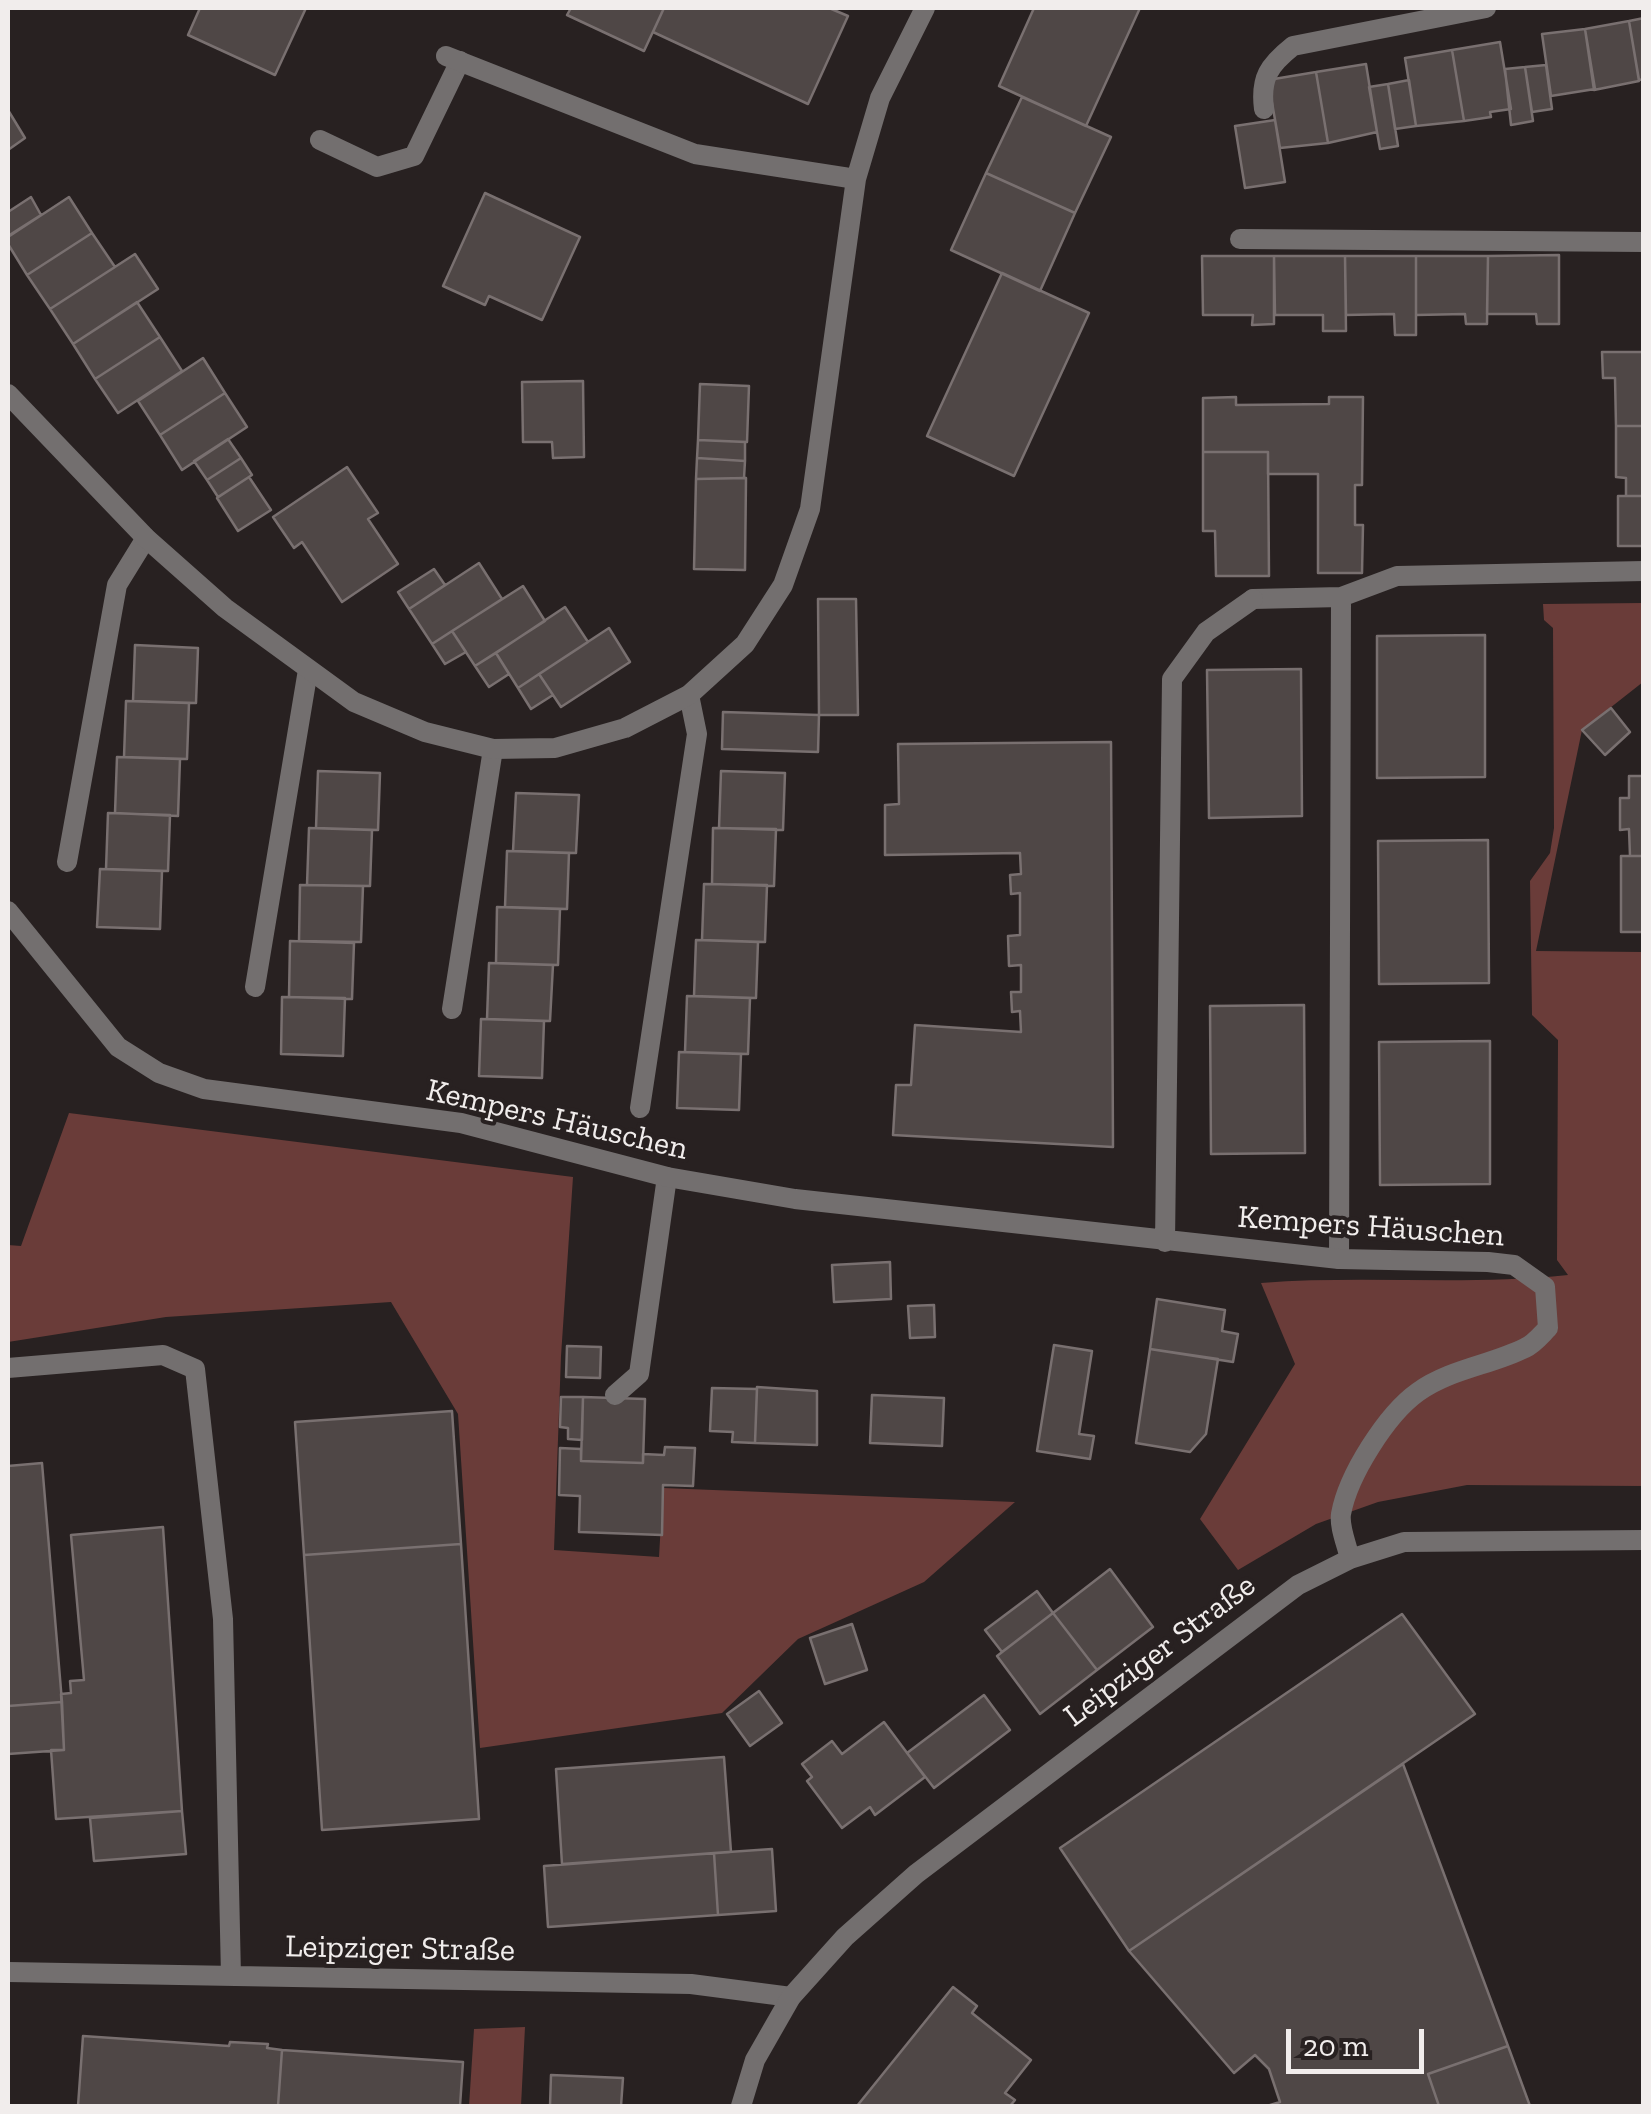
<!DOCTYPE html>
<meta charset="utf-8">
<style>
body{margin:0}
#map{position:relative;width:1651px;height:2114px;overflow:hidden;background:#282121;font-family:"Zilla Slab",serif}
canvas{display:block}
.frame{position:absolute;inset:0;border:10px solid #f1edec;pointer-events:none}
.scale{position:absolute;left:1286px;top:2029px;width:138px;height:45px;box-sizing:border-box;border:5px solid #f1edec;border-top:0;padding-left:12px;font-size:30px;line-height:35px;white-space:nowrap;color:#f1edec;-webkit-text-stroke:8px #282121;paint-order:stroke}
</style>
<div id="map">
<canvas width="1651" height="2114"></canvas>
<div class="frame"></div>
<div class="scale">20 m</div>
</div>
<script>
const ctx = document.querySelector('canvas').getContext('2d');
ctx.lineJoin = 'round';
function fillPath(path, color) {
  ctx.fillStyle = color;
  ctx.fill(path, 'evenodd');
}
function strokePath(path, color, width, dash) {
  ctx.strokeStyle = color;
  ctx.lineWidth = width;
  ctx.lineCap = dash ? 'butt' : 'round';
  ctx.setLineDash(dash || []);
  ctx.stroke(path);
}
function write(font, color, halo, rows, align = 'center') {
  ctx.font = font + ' "Zilla Slab",serif';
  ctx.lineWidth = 8;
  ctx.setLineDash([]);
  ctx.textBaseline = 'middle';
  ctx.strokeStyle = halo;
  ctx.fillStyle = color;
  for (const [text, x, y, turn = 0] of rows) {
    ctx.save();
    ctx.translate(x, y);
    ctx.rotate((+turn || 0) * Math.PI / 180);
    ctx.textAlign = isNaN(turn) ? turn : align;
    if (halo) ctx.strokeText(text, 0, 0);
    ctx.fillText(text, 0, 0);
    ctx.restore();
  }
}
fillPath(new Path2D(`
 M1643,603V682L1582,730L1536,951L1643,952V1486L1467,1485L1378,1502L1316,1524L1238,1570L1200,1519L1295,1364L1261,1283C1365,1275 1465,1286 1568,1275L1557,1260L1558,1040L1532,1015L1530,881L1550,853L1554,828L1553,628L1544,620L1543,604Z
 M69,1113L573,1177L561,1356L554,1550L659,1557L663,1488L1015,1502L924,1582L798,1639L722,1713L480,1748L458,1414L391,1302L166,1317L8,1342V1245L21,1246Z
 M525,2027L521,2106H469L474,2029Z`), '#6a3c39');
const building = new Path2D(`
 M200,8H306L275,75L188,35Z
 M571,8H664L644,51L567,15Z
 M664,8H829L848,16L808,104L653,32Z
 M1034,8H1140L1086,126L999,86Z
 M1644,18V79L1639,80L1629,21Z
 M1629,21L1639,81L1594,90L1585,29Z
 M1585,29L1595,89L1551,96L1542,34Z
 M1500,42L1511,109L1490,112L1491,117L1464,121L1452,50Z
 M1452,50L1464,121L1416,126L1405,58Z
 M1366,64L1377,132L1328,143L1316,72Z
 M1546,65L1552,109L1532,112L1525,67Z
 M1525,67L1533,121L1511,125L1505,69Z
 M1316,72L1328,143L1280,148L1268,80Z
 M1409,80L1416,126L1395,129L1388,84Z
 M1388,84L1398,146L1380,149L1369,87Z
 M1022,97L1111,137L1075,213L986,173Z
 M8,110L25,138L8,150Z
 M1275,120L1285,182L1245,188L1235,126Z
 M986,173L1075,213L1040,291L951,250Z
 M485,193L580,237L542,320L489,296L485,305L443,286Z
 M31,197L41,215L8,236V212Z
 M69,197L92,233L27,275L8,244V237Z
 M92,233L115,267L50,309L27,275Z
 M135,254L158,289L73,344L50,309Z
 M1559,255V324H1537L1536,314H1487L1488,256Z
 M1202,256H1274V324L1252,325L1253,315H1203Z
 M1274,256H1345L1346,331H1323V315H1275Z
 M1345,256H1416V335H1395L1394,314L1346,315Z
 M1416,256H1488L1487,324H1466L1465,314L1416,315Z
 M1002,273L1089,313L1014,476L927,436Z
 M137,302L160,337L95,379L73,344Z
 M160,337L182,371L118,413L95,379Z
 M1602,352H1644V426H1616L1615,378H1603Z
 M203,358L225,393L160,435L138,401Z
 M583,381L584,457L553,458L552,442H523L522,382Z
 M700,384L749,386L747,442L698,440Z
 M225,393L247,427L182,470L160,435Z
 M1236,397V405L1329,404V397H1363L1362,485H1355V525H1363L1362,573H1318V474H1268V452H1203V398Z
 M1616,426H1644V496H1626V478L1616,477Z
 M228,439L241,458L207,480L194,461Z
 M698,440L745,442V461L697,458Z
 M1203,452H1268L1269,576H1216L1215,531H1203Z
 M241,458L252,475L218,497L207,480Z
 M697,458L745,461L744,478L696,479Z
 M347,467L378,513L368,519L398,564L342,602L302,542L294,548L273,517Z
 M249,477L271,510L238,531L217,498Z
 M746,478L745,570L694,569L696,479Z
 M1618,496H1644V546H1618Z
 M479,563L502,599L432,644L409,609Z
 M434,569L445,585L409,609L398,592Z
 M523,586L545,621L475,666L452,631Z
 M818,599H856L858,715H819Z
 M565,607L588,642L518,688L496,653Z
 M609,628L630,662L561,707L539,674Z
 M452,631L466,652L445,664L432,644Z
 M1485,635V777L1377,778V636Z
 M135,645L198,648L196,703L133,701Z
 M496,653L509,674L489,687L475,666Z
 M1301,669L1302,816L1209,818L1207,670Z
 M539,674L553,695L531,709L518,688Z
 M126,701L189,703L187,759L124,757Z
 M1611,708L1630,732L1605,755L1582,730Z
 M723,712L819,715L818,752L722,749Z
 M1111,742L1113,1147L893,1135L896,1085H911L915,1025L1021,1032L1020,1011L1012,1012L1011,992H1021V965L1009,966L1008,936L1020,935V893L1011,894L1010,875L1021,874L1020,853L885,855V805L899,804L898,744Z
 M117,757L180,759L178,816L115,813Z
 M318,771L380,773L378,830L316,828Z
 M721,771L785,773L783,830L719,828Z
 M1629,776H1644V856H1630L1629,829L1620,830V798H1629Z
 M516,793L579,795L576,853L513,851Z
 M108,813L170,815L168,871L106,869Z
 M309,828L372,830L370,886L307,885Z
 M713,828L776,829L774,886L712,884Z
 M1488,840L1489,983L1379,984L1378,841Z
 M507,851L569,853L567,909L505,907Z
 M1621,856H1644V932H1621Z
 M100,869L162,871L160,929L97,927Z
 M704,884L767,885L765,942L702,940Z
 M300,885L363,886L361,942L299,941Z
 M497,907L560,909L558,965L496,963Z
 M696,940L758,942L756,998L694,996Z
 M290,941L354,943L352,999L289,997Z
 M489,963L553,965L550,1021L487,1019Z
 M687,996L750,998L748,1054L685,1052Z
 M282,997L345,998L343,1056L281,1054Z
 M1304,1005L1305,1153L1211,1154L1210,1006Z
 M481,1019L544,1021L542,1078L479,1076Z
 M1490,1041V1184L1380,1185L1379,1042Z
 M679,1052L741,1054L739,1110L677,1108Z
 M890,1262L891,1299L834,1302L832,1265Z
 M1157,1299L1225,1310L1222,1331L1238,1334L1233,1362L1150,1349Z
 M934,1305L935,1337L910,1338L908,1306Z
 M1054,1345L1092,1351L1079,1434L1094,1436L1090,1459L1037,1451Z
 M567,1346L601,1347L600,1378L566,1377Z
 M1150,1349L1218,1359L1206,1434L1190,1452L1136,1443Z
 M757,1387L817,1391V1445L755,1443Z
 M712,1388L757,1389L755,1443L732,1442L733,1432L710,1431Z
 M872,1395L944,1398L942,1446L870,1443Z
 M561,1397H583L582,1440L568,1439V1428L560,1427Z
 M583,1397L645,1399L643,1463L581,1461Z
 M452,1411L461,1544L304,1555L295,1422Z
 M665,1447L695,1448L693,1486L663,1485L662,1535L579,1532L580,1496L559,1495L560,1448L581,1449V1461L643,1463V1454L664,1455Z
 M42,1463L62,1702L8,1706V1466Z
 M163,1527L182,1811L56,1819L51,1750H64L61,1694L71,1693L70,1681L84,1680L71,1535Z
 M461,1544L479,1819L322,1830L304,1555Z
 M1110,1569L1153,1627L1097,1670L1053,1613Z
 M1037,1591L1053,1613L1002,1652L985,1630Z
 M1053,1613L1097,1670L1040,1714L997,1656Z
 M1402,1614L1475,1714L1129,1951L1060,1848Z
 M852,1624L867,1670L825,1684L810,1638Z
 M759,1691L782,1723L750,1746L727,1714Z
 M984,1695L1010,1730L934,1788L907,1753Z
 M62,1702L64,1750L8,1754V1706Z
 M884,1722L925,1777L875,1815L870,1807L842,1828L807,1781L812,1777L802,1764L832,1741L842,1754Z
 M724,1757L731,1852L562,1864L556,1769Z
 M1403,1764L1508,2046L1428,2074L1439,2106H1267L1280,2102L1269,2069L1255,2055L1234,2073L1129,1951Z
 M182,1811L186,1854L94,1861L90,1818Z
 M772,1849L776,1911L718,1915L714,1853Z
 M714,1853L718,1915L548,1927L544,1866Z
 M953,1987L977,2006L972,2013L1031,2060L1005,2093L1015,2100L1010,2106H857Z
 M83,2036L229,2046L230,2042L268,2044L267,2048L282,2050L278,2106H78Z
 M1508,2046L1530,2106H1439L1428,2074Z
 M282,2050L463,2062L460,2106H278Z
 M551,2075L623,2078L621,2106H550Z`);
fillPath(building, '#4f4746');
strokePath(building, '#797070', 2.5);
strokePath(new Path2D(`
 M1264,109C1260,78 1269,65 1293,46L1486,8
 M320,140L377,167L414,156L460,61
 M1240,239L1644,242
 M1253,599L1341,597L1397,576L1644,571
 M67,862L117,585L146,538
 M255,987L308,670
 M452,1009L493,749
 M640,1108L697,734L689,695
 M1339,1259L1341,597
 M8,1368L163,1355L195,1369L223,1619L231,1976
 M615,1395L639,1374L667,1177
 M8,1972L691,1984L791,1997`), '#736f6f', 20);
strokePath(new Path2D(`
 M446,56L695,154L856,179
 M8,394L146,538L225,608L354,702L425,732L493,749L555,748L625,728L689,695L745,644L783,585L810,509L856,179L880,98L925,8
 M8,911L118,1047L159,1073L204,1089L461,1123L667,1177L795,1199L1339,1259L1488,1262L1514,1265L1545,1287L1548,1328C1541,1335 1534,1344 1525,1348C1491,1365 1450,1369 1418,1392C1387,1414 1348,1475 1341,1514C1339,1527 1347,1545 1350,1559
 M1165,1242L1172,679L1206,632L1253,599
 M741,2106L755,2060L791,1997L845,1937L916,1874L1298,1585L1350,1559L1404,1542L1644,1540`), '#736f6f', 20);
write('32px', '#f1edec', '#282121', [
 ["Kempers Häuschen",557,1120,13],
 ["Kempers Häuschen",1371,1227,4],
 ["Leipziger Straße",1160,1651,-37],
 ["Leipziger Straße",400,1949,1]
]);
</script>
